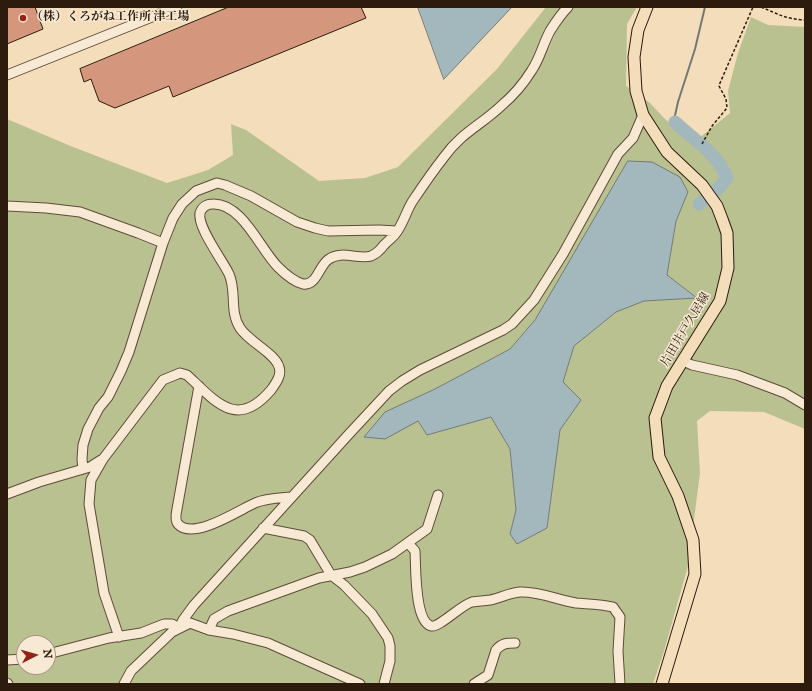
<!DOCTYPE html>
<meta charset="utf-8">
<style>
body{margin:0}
#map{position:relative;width:812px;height:691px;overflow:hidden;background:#f3ddbb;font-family:"IM FELL English",serif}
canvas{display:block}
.frame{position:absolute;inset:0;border:8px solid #2d1c0d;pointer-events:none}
.north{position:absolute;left:16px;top:635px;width:40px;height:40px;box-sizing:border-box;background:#f7e9d3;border:1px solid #a69784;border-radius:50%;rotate:84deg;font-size:11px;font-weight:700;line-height:16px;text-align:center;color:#2d1c0d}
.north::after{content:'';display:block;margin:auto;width:14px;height:18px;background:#8f2418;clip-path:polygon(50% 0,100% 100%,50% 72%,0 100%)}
</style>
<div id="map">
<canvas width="812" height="691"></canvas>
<div class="frame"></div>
<div class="north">N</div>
</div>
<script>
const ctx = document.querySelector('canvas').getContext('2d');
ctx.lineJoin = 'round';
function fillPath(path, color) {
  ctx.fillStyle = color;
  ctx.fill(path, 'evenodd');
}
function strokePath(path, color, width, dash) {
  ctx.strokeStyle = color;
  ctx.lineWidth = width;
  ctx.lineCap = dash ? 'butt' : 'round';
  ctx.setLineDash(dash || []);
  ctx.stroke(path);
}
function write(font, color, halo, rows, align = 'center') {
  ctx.font = font + ' "IM FELL English","Noto Serif JP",serif';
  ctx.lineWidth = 3;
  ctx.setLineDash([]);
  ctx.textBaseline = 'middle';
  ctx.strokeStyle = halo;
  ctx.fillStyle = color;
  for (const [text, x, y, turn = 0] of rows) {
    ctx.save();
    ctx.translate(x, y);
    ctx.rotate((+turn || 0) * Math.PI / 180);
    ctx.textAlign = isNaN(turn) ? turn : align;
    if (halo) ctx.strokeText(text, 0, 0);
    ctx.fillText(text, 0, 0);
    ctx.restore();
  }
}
fillPath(new Path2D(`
 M546,7H637L627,24L626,86L650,103L664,118L692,144L730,113L728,91L738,53L751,17L768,25L805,27V429L764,412L710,411L697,421L700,473L688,566L664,651L653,684H7V119L73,147L167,183L208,170L233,155L231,124L246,130L319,181L365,178L398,167L497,69ZM688,192L676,221L667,275L697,298L644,301L616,312L574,346L563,382L581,400L560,430L547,528L510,534L516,510L510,449L491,417L427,435L418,421L385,412L435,389L510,349L535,320ZM24,643H48V667H24Z`), '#bac191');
const water = new Path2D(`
 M418,7H512L444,79Z
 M628,161L652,162L680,177L688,192L676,221L667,275L697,298L644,301L616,312L574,346L563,382L581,400L560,430L547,528L517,544L510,534L516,510L510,449L491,417L427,435L418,421L385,439L364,437L385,412L435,389L510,349L535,320Z`);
fillPath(water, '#a2b8bc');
strokePath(water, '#737a76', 1);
strokePath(new Path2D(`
 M675,122L674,120L678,102L695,49L705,7`), '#737a76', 2);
strokePath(new Path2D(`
 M675,122C694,140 717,153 727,178L717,190
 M699,204L706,199`), '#a2b8bc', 13);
const building = new Path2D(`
 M7,7H35L43,29L7,44Z
 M229,7H361L366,18L173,97L169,86L115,108L99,101L91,79L84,82L80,69Z`);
fillPath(building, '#d4977e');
strokePath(building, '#2d1c0d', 1);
const minor = new Path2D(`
 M7,75L177,7
 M7,206L46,208L80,212L138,233L163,243
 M683,361L692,365L737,375L785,393L805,405
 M199,386L177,509C176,514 175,521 178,524C193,541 239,510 255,503C266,498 279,498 291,497
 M83,469L82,459L83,445L88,429L99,408L108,397L121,371L129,352L163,243L173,218L182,204L196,191L217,183L225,185L251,196L297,222L315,228L328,231L379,230L397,231
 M7,494L39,482L90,467L101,460
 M263,528L304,536L310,540L331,575L344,585L372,614L388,638L390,646V661L384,684
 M408,543L415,551C416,565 414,621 431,626C439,628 461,605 472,602C478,601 484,601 490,600C500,598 509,593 520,592C538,591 558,600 576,603C588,604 601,604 613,607L620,617L618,651L620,684
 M179,628L183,620L194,605L349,434L389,391L402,381L420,370L503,330L512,324L534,300L563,254L618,154L633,138L643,115
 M209,630L214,619L228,611L319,578L350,572L365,567L392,554L427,529L438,495
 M119,637L104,593L89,504L91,480L103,459L163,380L180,373L187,375C216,402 237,430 271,390C276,383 282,375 279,367C275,353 249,342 240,328C229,311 237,292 229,274C223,261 197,227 200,213C202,207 207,204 213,204C242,203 260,249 278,267C284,273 295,282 303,284C317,286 319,265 329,259C341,250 360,260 371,256C376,254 381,249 384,245C388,241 393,237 396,233C403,224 406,212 412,202C422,187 433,171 444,157C461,133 481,125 501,106C513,96 524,83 532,70C540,58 543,44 550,31C555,23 561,14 568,7
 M48,654L109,638L141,633L164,624H172L179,628
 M7,660L24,659
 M7,683L8,684
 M124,684L131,671L172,632L190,623L209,630L233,634L268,643L360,684
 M474,684L488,675L496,650C502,643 507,643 515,643`);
const major = new Path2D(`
 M647,7L638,30L634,57L636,91L643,115L667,152L702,185L717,206L722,219L727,233L728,268L720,301L667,386L655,418L659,457L678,496L693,540L695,574L662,684`);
strokePath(minor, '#5e4c38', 11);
strokePath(major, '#2d1c0d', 13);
strokePath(new Path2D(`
 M761,7C778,14 785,19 805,20
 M702,144L712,126L727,108L726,99L719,86L720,83L753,7`), '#2d1c0d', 1.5, [3, 2]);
strokePath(minor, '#f7e9d3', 9);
strokePath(major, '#f3ddbb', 11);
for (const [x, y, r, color] of [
 [23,18,4,"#8f2418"]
]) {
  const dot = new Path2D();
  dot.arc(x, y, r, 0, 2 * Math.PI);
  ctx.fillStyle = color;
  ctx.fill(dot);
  strokePath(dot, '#f7e9d3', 1.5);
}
write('bold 12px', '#2d1c0d', '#f7e9d3', [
 ["（株）くろがね工作所 津工場",31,18]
], 'left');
write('12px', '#2d1c0d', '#f7e9d3', [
 ["片田井戸久居線",686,330,-59]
]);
</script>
